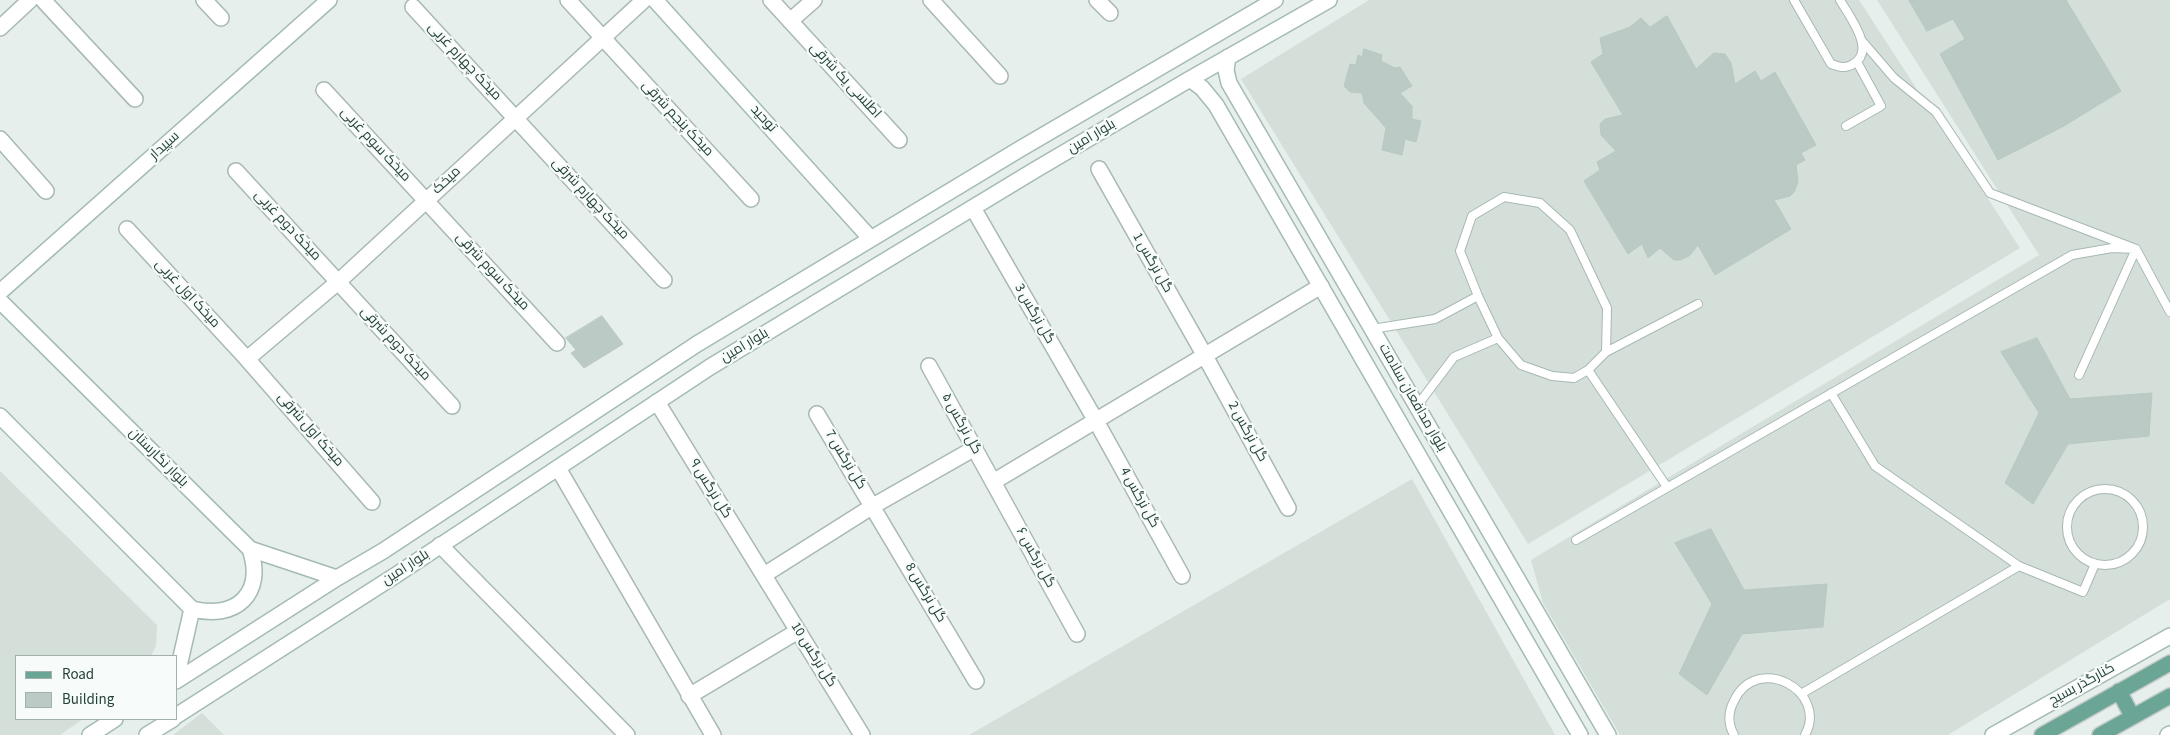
<!DOCTYPE html>
<meta charset="utf-8">
<style>
body{margin:0}
#map{position:relative;width:2170px;height:735px;overflow:hidden;background:#e6efeb;font-family:"Source Sans 3",sans-serif}
canvas{display:block}
.legend{position:absolute;left:15px;top:655px;width:162px;height:65px;box-sizing:border-box;background:#f7fbf9;border:1px solid #a3b1ad;margin:0;padding:6px 9px;list-style:none;font-size:15px;color:#24423a}
.legend li{display:flex;align-items:center;gap:10px;height:25px}
.legend b{width:25px;border:1px solid #a3b1ad}
</style>
<div id="map">
<canvas width="2170" height="735"></canvas>
<ul class="legend">
<li><b style="height:6px;background:#6aa596"></b>Road</li>
<li><b style="height:14px;background:#bbcac4"></b>Building</li>
</ul>
</div>
<script>
const ctx = document.querySelector('canvas').getContext('2d');
ctx.lineJoin = 'round';
function fillPath(path, color) {
  ctx.fillStyle = color;
  ctx.fill(path, 'evenodd');
}
function strokePath(path, color, width, dash) {
  ctx.strokeStyle = color;
  ctx.lineWidth = width;
  ctx.lineCap = dash ? 'butt' : 'round';
  ctx.setLineDash(dash || []);
  ctx.stroke(path);
}
function write(font, color, halo, rows, align = 'center') {
  ctx.font = font + ' "Source Sans 3",Cairo,sans-serif';
  ctx.lineWidth = 4.5;
  ctx.setLineDash([]);
  ctx.textBaseline = 'middle';
  ctx.strokeStyle = halo;
  ctx.fillStyle = color;
  for (const [text, x, y, turn = 0] of rows) {
    ctx.save();
    ctx.translate(x, y);
    ctx.rotate((+turn || 0) * Math.PI / 180);
    ctx.textAlign = isNaN(turn) ? turn : align;
    if (halo) ctx.strokeText(text, 0, 0);
    ctx.fillText(text, 0, 0);
    ctx.restore();
  }
}
fillPath(new Path2D(`
 M1369,0H1859L2020,248L1528,544L1241,79Z
 M1877,0H2170V599L1948,735H1620L1543,603L1531,560L2039,255Z
 M0,471L157,625L156,646L151,656H16V719H83L60,735H0Z
 M1412,479L1555,735H969Z
 M202,713L224,735H173Z`), '#d4dfda');
const building = new Path2D(`
 M1909,0H2066L2121,91L2064,126L1998,160L1940,54L1965,39L1953,19L1927,31Z
 M1667,16L1696,69L1714,53L1725,54L1731,63L1735,84L1755,71L1761,81L1775,72L1816,145L1801,153L1805,160L1796,165L1798,182L1794,192L1790,196L1774,200L1791,229L1715,275L1698,245L1689,256L1680,260H1674L1660,248L1648,258L1642,244L1628,254L1584,181L1600,170L1597,162L1616,151L1601,135L1600,124L1605,119L1623,115L1591,62L1603,54L1600,38L1630,27L1641,18L1650,27Z
 M1364,49L1382,55L1381,61L1395,68L1400,67L1412,86L1400,93L1412,106V119L1421,121L1416,142L1405,139L1402,155L1382,150L1386,128L1364,103L1362,93L1350,92L1344,86L1350,64L1356,65L1358,55L1362,57Z
 M602,316L623,344L584,368L571,353L576,350L566,338Z
 M2037,338L2070,399L2152,393L2149,436L2068,444L2033,504L2005,483L2039,413L2001,352Z
 M1711,529L1744,590L1827,584L1823,627L1742,634L1707,695L1679,674L1712,604L1675,543Z`);
fillPath(building, '#bbcac4');
strokePath(building, '#b8c9c2', 1);
const lane = new Path2D(`
 M1794,0L1831,64C1839,67 1846,69 1853,64C1877,51 1849,16 1840,0
 M1863,42L1894,78L1936,112L1990,193L2136,249L2170,312
 M1846,126L1881,106L1857,62
 M1504,197L1540,203L1570,230L1607,308L1606,352L1588,370L1574,378L1552,376L1521,365L1498,338L1478,296L1460,251L1472,216Z
 M1372,329L1435,319L1478,296
 M1606,352L1698,304
 M1588,370L1667,487
 M2079,375L2136,249
 M1831,393L1875,466L2019,566L2083,592L2095,564
 M1417,406L1454,357L1498,338
 M2067 527a38 38 0 1 1 76 0a38 38 0 1 1-76 0Z
 M1576,540L2072,255L2112,248L2136,249
 M1801,694L2019,566
 M1734,735C1728,724 1728,712 1734,701C1757,652 1829,691 1805,735`);
const street = new Path2D(`
 M43,0L135,99
 M204,0L221,18
 M568,0L751,199
 M771,0L899,140
 M931,0L1000,76
 M1097,0L1110,13
 M413,7L664,280
 M790,21L814,0
 M0,28L30,0
 M324,90L557,343
 M0,139L46,191
 M1099,169L1205,356L1288,508
 M236,171L452,406
 M973,208L1096,421L1182,576
 M127,229L247,359L372,502
 M247,359L338,282L644,0
 M929,366L1077,634
 M657,402L862,735
 M817,414L976,681
 M558,468L713,735
 M993,482L1321,286
 M440,545L627,735
 M764,575L873,506L975,448
 M689,696L798,631`);
const secondary = new Path2D(`
 M655,0L871,239
 M1228,57L1226,70L1229,83L1608,735
 M1190,79L1202,88L1216,105L1580,735
 M0,292L329,0
 M0,301L250,549L337,578
 M0,416L192,609L176,679
 M192,609C236,620 265,594 250,549
 M176,681L337,578L383,551L697,344L1020,149L1275,0
 M176,716L396,575L710,367L1035,170L1190,79L1329,0
 M90,735L115,719
 M147,735L173,719
 M1993,735L2170,636
 M2168,735L2170,734`);
const primary = new Path2D(`
 M2119,691L2132,716
 M2042,735L2170,663
 M2100,735L2170,696`);
strokePath(lane, '#a8b8b2', 10);
strokePath(street, '#a8b8b2', 18);
strokePath(secondary, '#a4bbb3', 18);
strokePath(primary, '#c2cac8', 18);
strokePath(lane, '#fff', 8);
strokePath(street, '#fff', 15);
strokePath(secondary, '#fff', 15);
strokePath(primary, '#6aa596', 15);
write('14px', '#24423a', '#f7fbf9', [
 ["میخک چهارم غربی",464,62,47],
 ["اطلسی یک شرقی",845,81,47],
 ["میخک پنجم شرقی",677,119,47],
 ["توحید",763,119,48],
 ["بلوار امین",1092,137,-31],
 ["میخک سوم غربی",375,145,47],
 ["سپیدار",165,146,-42],
 ["میخک",447,181,-43],
 ["میخک چهارم شرقی",590,199,47],
 ["میخک دوم غربی",287,226,47],
 ["گل نرگس 1",1152,263,60],
 ["میخک سوم شرقی",492,272,47],
 ["میخک اول غربی",187,294,47],
 ["گل نرگس 3",1034,314,60],
 ["میخک دوم شرقی",395,344,47],
 ["بلوار امین",745,346,-31],
 ["بلوار مدافعان سلامت",1412,398,60],
 ["گل نرگس ۵",961,424,61],
 ["میخک اول شرقی",310,430,49],
 ["گل نرگس 2",1247,432,61],
 ["بلوار نگارستان",158,458,45],
 ["گل نرگس 7",845,460,59],
 ["گل نرگس ۹",710,489,58],
 ["گل نرگس 4",1139,498,61],
 ["گل نرگس ۶",1035,558,61],
 ["بلوار امین",406,568,-33],
 ["گل نرگس 8",925,593,59],
 ["گل نرگس 10",813,655,58],
 ["کنارگذر بسیج",2082,685,-29]
]);
</script>
